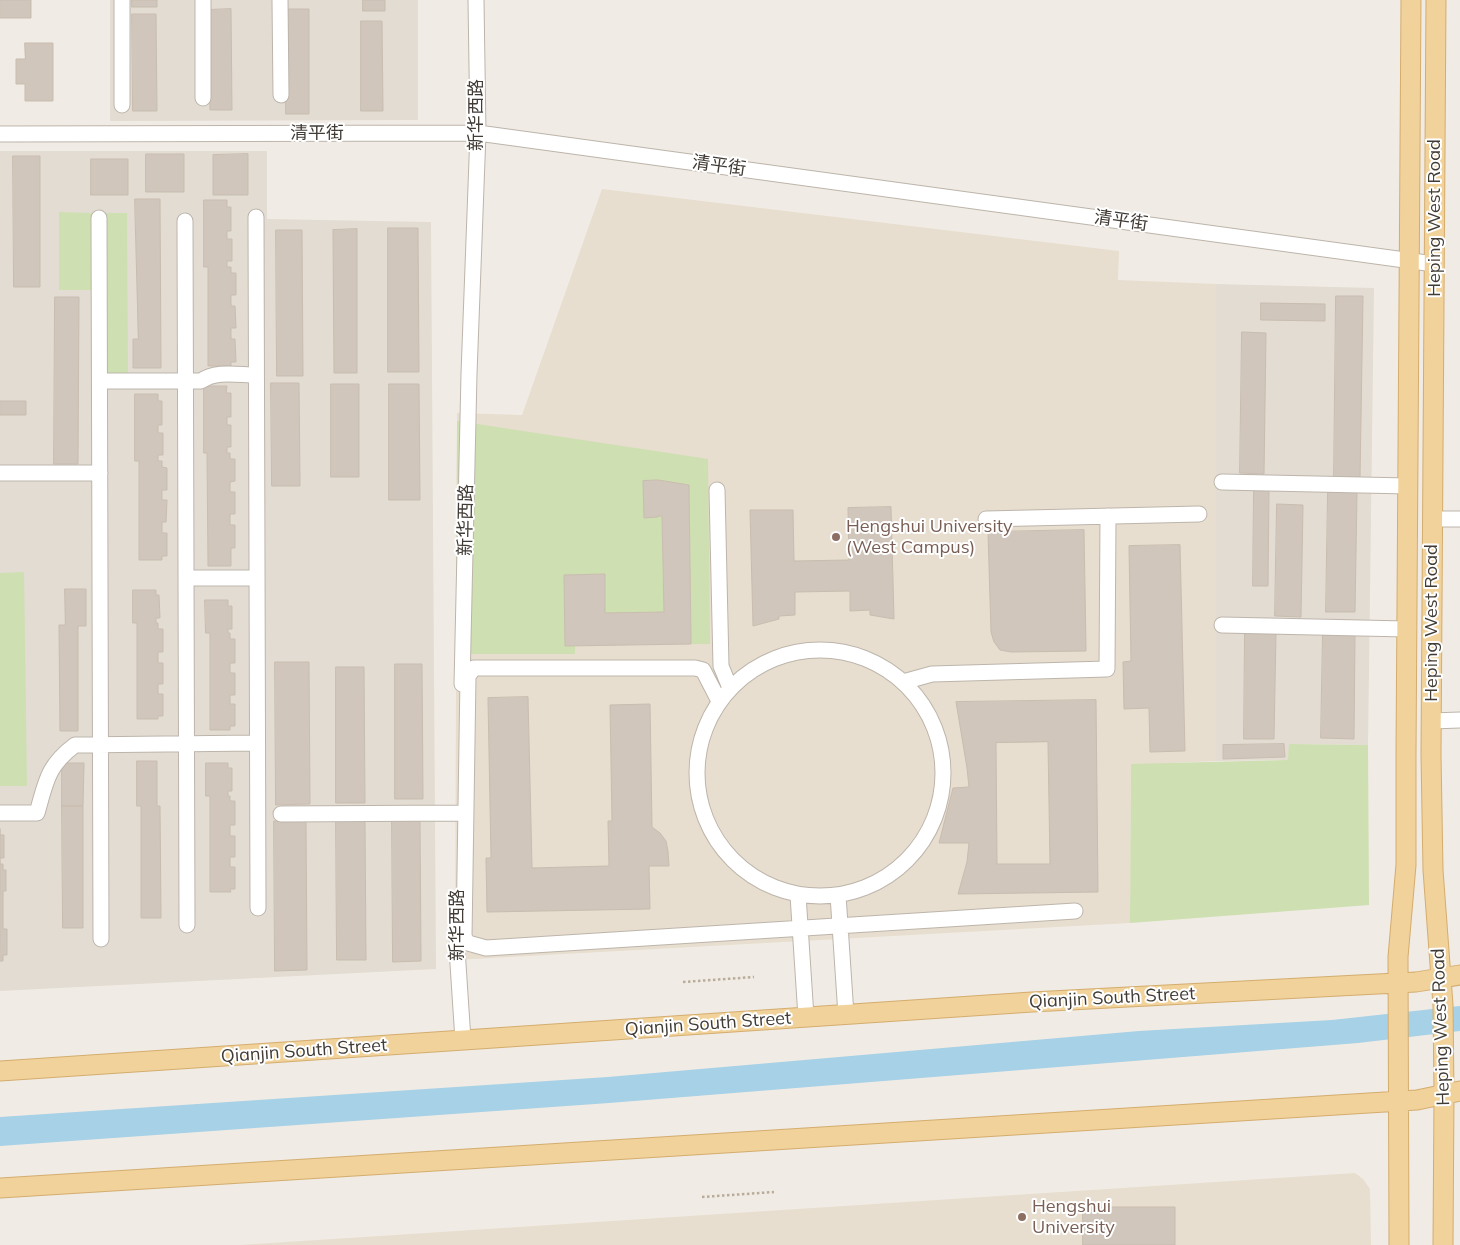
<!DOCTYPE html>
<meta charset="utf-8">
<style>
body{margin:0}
canvas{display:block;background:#f0ebe4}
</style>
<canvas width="1460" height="1245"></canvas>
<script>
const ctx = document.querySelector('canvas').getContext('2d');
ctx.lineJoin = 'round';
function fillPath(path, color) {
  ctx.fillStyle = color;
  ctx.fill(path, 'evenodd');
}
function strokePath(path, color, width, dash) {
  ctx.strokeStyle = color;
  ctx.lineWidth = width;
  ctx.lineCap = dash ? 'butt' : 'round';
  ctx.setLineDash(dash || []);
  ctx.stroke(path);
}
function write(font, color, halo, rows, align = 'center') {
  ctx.font = font + ' Mulish,"Noto Sans SC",sans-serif';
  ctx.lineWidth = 4;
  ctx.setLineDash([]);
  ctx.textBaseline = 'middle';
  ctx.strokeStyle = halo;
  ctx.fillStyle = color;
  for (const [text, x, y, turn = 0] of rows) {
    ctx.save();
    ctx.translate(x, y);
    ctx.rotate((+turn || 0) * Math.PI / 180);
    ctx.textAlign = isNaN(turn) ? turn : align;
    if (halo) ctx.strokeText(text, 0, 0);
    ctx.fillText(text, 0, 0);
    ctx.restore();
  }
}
fillPath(new Path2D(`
 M110,0H418V120L110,121Z
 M0,151H267V219L431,222L436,969L0,991Z
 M1216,284L1374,288L1368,745L1289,744V760L1216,761Z`), '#e3dcd3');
fillPath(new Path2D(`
 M602,189L1119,251L1118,280L1216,284V761L1131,765L1130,923L455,960L457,413L522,415Z
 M1355,1173L1363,1179L1370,1189L1371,1245H240Z`), '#e7decf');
fillPath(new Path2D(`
 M59,212L91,213L92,290H59Z
 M104,213H127L128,373H104Z
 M457,421L708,459L710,644H691L689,485L658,480L644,481V517H658V516H662L664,612L605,613V574L564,575L565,646H575V654H456Z
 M24,572L27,786H0V573Z
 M1289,744L1368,745L1369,905L1130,923L1131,764L1288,760Z`), '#cedfb1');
fillPath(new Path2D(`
 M1460,1006V1031L1358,1043L609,1103L0,1146V1117L608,1077L1139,1031L1332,1020Z`), '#a7d1e6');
const building = new Path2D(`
 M0,0H31V18H0Z
 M132,0H157V7H132Z
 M363,0H385V11H363Z
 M231,9L232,110H210L209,10Z
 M286,9H309V114H286Z
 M132,14H156L157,111H133Z
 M361,21H382L383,111H361Z
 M25,43H53V101H25V84H16V59H25Z
 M146,154H184V192H146Z
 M248,154V195H213V155Z
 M13,156H40V287H14Z
 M91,159H128V195H91Z
 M135,199H160L161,368H133V339H138Z
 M204,200H227V207H231V231H227V239H232V261H227V267H231V273H236V295H231V306H235L236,328H231V339H235L236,362H231V366H208V267H204Z
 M388,228H418L419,372H388Z
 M357,229V373H334L333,230Z
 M276,230H302L303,376H277Z
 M1336,296H1363L1360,479L1334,478Z
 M55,297H79L78,464H54Z
 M1261,303L1325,304V321L1261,320Z
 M1242,332L1266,333L1264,474L1240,473Z
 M271,383H299L300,486H272Z
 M331,384H359V477H331Z
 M389,384H419L420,500H389Z
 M204,386H227L226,393H231V417H227V425H231V447H227V453H230V459H235V481L230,482V492H235V514H230V525H235V548H231V566H208L207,453H204Z
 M135,394H158V401H162V425H158V433H163V455H158V461H162V467L167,468V490H162V500H167L166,522H162V533H167V556H162V560H139V461H135Z
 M0,401H26V415H0Z
 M658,480L689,485L691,644L565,646L564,575L605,574V613L664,612L662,516H658V517L644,518L643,481Z
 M1254,489H1269L1268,586H1253Z
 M1328,491L1357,492L1355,612H1326Z
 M1277,504L1303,505L1301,617L1275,616Z
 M891,507L894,619L870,615V610L850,611V591L795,592V615L779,616V619L753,626L750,510H793L794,561L849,560L848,508Z
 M1084,530L1086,651L1011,652L1000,650L994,642L991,632L988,532Z
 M1180,545L1185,751L1150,752L1149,708L1124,709L1123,662L1131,661L1129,546Z
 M65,589H86V626H78V731H60L59,625H65Z
 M133,590H156V595H159L160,618H156V623H158V629H163V652H158V663H163V684H158V694H163V716H158V719H137V623H133Z
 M205,600H228V606H232V629H228V633H230V639H235V663H230V673H235V695H230V704H235V726H230V730H210V633H206Z
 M1245,630L1276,631L1274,739H1244Z
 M1323,632L1355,633L1354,739L1321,738Z
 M275,662H309L310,804L276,805Z
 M395,664H422L423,799H395Z
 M336,667H364L365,803H336Z
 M528,697L532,868L609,866L608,821H612L610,705L650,704L652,827L660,833L666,841L668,851L669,866H649L650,909L487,912L486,858H491L488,698Z
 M1096,700L1098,892L958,894L967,862L969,843H939L953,788L969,787L967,768L956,702ZM1048,742L1050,864H997L996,743Z
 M1284,744L1285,757L1223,759V745Z
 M137,761H157V806H160L161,918H141V806H137Z
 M62,763H84L83,806H62Z
 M206,763H228V768H232V791H228V796H230V801H235V825H230V836H235V857H230V867H235V889H230L231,892H210V796H206Z
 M62,806H83V928H63Z
 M392,820H420L421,961L393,962Z
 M274,821H306L307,970L275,971Z
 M336,821H365L366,960H337Z
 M0,829V835H4V858H0V864H3V870H6V891H3V929H7V955H3V961H0Z
 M1083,1207H1175V1245H1083Z`);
fillPath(building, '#d0c6bb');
strokePath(building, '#c9bdaf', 1);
const minor = new Path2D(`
 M122,0V105
 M203,0V98
 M280,0L281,95
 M0,134L478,133L1434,264
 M256,217L258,908
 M99,218L101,939
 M185,221L187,925
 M100,381H201C216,370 238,375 256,375
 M0,473H100
 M1222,482L1408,486
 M717,490L721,666L730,688
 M986,519L1199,514
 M1432,519H1460
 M186,578H257
 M1222,625L1407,629
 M697 773a123 123 0 1 1 246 0a123 123 0 1 1-246 0Z
 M903,682L932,674L1107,669L1108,516
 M462,684L469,374L478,133L476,0
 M719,701L703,670L695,668H474L468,676L464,937L468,943L486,948L1075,911
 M1431,721L1460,720
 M0,813H37C46,782 47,766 75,745L257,743
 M281,814L459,813
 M798,895L806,1017
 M838,895L846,1015
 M458,925L457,949L463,1040`);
const major = new Path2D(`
 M1436,0L1431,755L1433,870L1443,1005L1444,1094L1443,1245
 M0,1071L1032,1002L1416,982L1460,975
 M0,1188L1417,1100L1460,1091
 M1399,1245L1398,957L1406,865V755L1411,0`);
strokePath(minor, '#bdb5ab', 17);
strokePath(major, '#d4ad6e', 21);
strokePath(new Path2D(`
 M683,982L754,977
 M702,1197L774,1192`), '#baac9b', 2.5, [2.5, 2.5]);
strokePath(minor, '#fff', 15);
strokePath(major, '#f1d29b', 19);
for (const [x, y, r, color] of [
 [836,537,5,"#8d6e63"],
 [1022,1217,5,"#8d6e63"]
]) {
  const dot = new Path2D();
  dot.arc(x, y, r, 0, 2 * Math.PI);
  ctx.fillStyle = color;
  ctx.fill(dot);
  strokePath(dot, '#fff', 2);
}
write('18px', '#413b35', '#fff', [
 ["新华西路",477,115,-90],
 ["清平街",317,134],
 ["清平街",719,166,8],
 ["Heping West Road",1435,218,-90],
 ["清平街",1121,221,8],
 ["新华西路",466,520,-89],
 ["Heping West Road",1432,623,-90],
 ["新华西路",458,925,-90],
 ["Qianjin South Street",1112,998,-3],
 ["Qianjin South Street",708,1024,-4],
 ["Heping West Road",1441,1027,-92],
 ["Qianjin South Street",304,1051,-4]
]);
write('18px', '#785e54', '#fff', [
 ["Hengshui University",846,527],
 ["(West Campus)",846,548],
 ["Hengshui",1032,1207],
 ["University",1032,1228]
], 'left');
</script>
